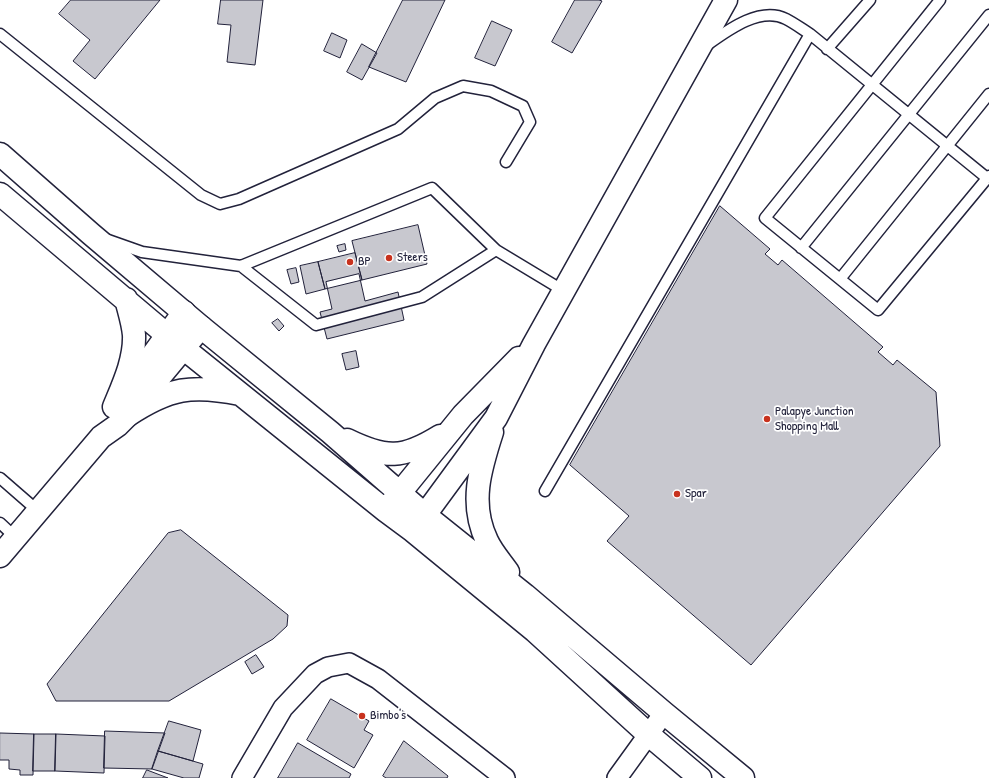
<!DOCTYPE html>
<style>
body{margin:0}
canvas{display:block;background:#fff}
</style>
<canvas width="989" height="778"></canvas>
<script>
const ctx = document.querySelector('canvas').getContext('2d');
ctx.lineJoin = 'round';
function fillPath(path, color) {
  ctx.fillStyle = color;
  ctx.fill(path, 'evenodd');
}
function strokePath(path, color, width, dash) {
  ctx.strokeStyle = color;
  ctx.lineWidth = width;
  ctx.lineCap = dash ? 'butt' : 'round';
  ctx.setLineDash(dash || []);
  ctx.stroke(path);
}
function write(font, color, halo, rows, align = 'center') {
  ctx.font = font + ' "Patrick Hand",sans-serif';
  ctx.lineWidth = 3.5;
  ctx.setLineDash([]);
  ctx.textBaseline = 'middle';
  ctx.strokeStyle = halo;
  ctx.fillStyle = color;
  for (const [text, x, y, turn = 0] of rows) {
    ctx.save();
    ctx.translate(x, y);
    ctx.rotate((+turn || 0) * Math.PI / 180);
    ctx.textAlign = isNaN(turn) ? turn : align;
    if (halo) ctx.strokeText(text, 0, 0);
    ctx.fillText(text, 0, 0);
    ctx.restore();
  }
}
const building = new Path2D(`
 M71,0H160L95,79L73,61L90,40L59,14Z
 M221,0H263L255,65L227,62L231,25L218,24Z
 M403,0H445L406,82L369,67Z
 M575,0H599L602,1L572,53L552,42Z
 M492,21L512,30L495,66L475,58Z
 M332,33L347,40L340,58L324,51Z
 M362,44L377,53L362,80L347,72Z
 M720,206L770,249L765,254L778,265L782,260L883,347L878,352L893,365L897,360L936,392L940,446L751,665L607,541L629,516L570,465Z
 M418,225L427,264L362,280L352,241Z
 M345,244L346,250L339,252L337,246Z
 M355,253L362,280L325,289L318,262Z
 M318,262L325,289L306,294L300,266Z
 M296,268L299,282L291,284L287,270Z
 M359,274L365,301L398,292L404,320L327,339L320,312L332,309L326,282Z
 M278,319L284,326L279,331L272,323Z
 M356,351L359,367L346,370L342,354Z
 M181,530L288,615L287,626L273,639L169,701H56L47,684L168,533Z
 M256,655L264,667L252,674L245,662Z
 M331,699L369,721L364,730L373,735L354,768L307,740Z
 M169,721L201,730L193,761L158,751Z
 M105,731L165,733L152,769L104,768Z
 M0,733L34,734L33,775H20V770L9,769V760H0Z
 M34,734H56L55,771H33Z
 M56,734L105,736L104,773L55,771Z
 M404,741L448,776L447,778H386L383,776Z
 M298,743L351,774L349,778H278Z
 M158,751L203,764L199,778H184L152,769Z
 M147,770L168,778H143Z`);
fillPath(building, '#c8c8cf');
strokePath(building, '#22223b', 1);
const service = new Path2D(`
 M940,0L765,218L878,310L989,176
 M0,34L201,195L220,204L239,199L398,129L435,98L463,86L491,91L523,106L530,122L506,162
 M707,45C728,30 760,6 786,19C794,23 802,29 810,34L987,178
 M827,49L870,0
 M108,240L142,252L241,266L432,188L496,250L564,291
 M801,248L989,15
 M241,266L316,325L422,297L496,250
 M840,279L989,94
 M0,478L38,511
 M545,491L810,34
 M0,523L16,538`);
const minor = new Path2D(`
 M242,778L283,708L315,674L328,667L349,663L378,679L505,778
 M617,778L664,713`);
const tertiary = new Path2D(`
 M122,397L184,312
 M0,556L101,437L118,425L128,415L201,327`);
const trunk = new Path2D(`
 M0,154L91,234L201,327L330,432L425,515L525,595L664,713L743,778
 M0,194L167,335L386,511L413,531L535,631L649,735L700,778
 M114,407C123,385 135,360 134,335C133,323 129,311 126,299
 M128,415C169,388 192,384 240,394
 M492,432C480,469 469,504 487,541C492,552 501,562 508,572
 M347,440C386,459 403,459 440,436
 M390,505L463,415L519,358
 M416,527L496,418L534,344L726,0`);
strokePath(service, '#22223b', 13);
strokePath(minor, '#22223b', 22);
strokePath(tertiary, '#22223b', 25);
strokePath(trunk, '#22223b', 25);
strokePath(service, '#fff', 10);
strokePath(minor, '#fff', 19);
strokePath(tertiary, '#fff', 22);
strokePath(trunk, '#fff', 22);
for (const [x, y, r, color] of [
 [389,258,4,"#c8321e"],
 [350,262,4,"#c8321e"],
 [767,419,4,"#c8321e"],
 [677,494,4,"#c8321e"],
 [362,716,4,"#c8321e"]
]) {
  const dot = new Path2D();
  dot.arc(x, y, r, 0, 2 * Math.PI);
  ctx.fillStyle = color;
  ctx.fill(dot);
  strokePath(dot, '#fff', 1.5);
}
write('13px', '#22223b', '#fff', [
 ["Steers",397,258],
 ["BP",358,262],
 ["Palapye Junction",775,412],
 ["Shopping Mall",775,427],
 ["Spar",685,494],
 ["Bimbo's",370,716]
], 'left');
</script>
